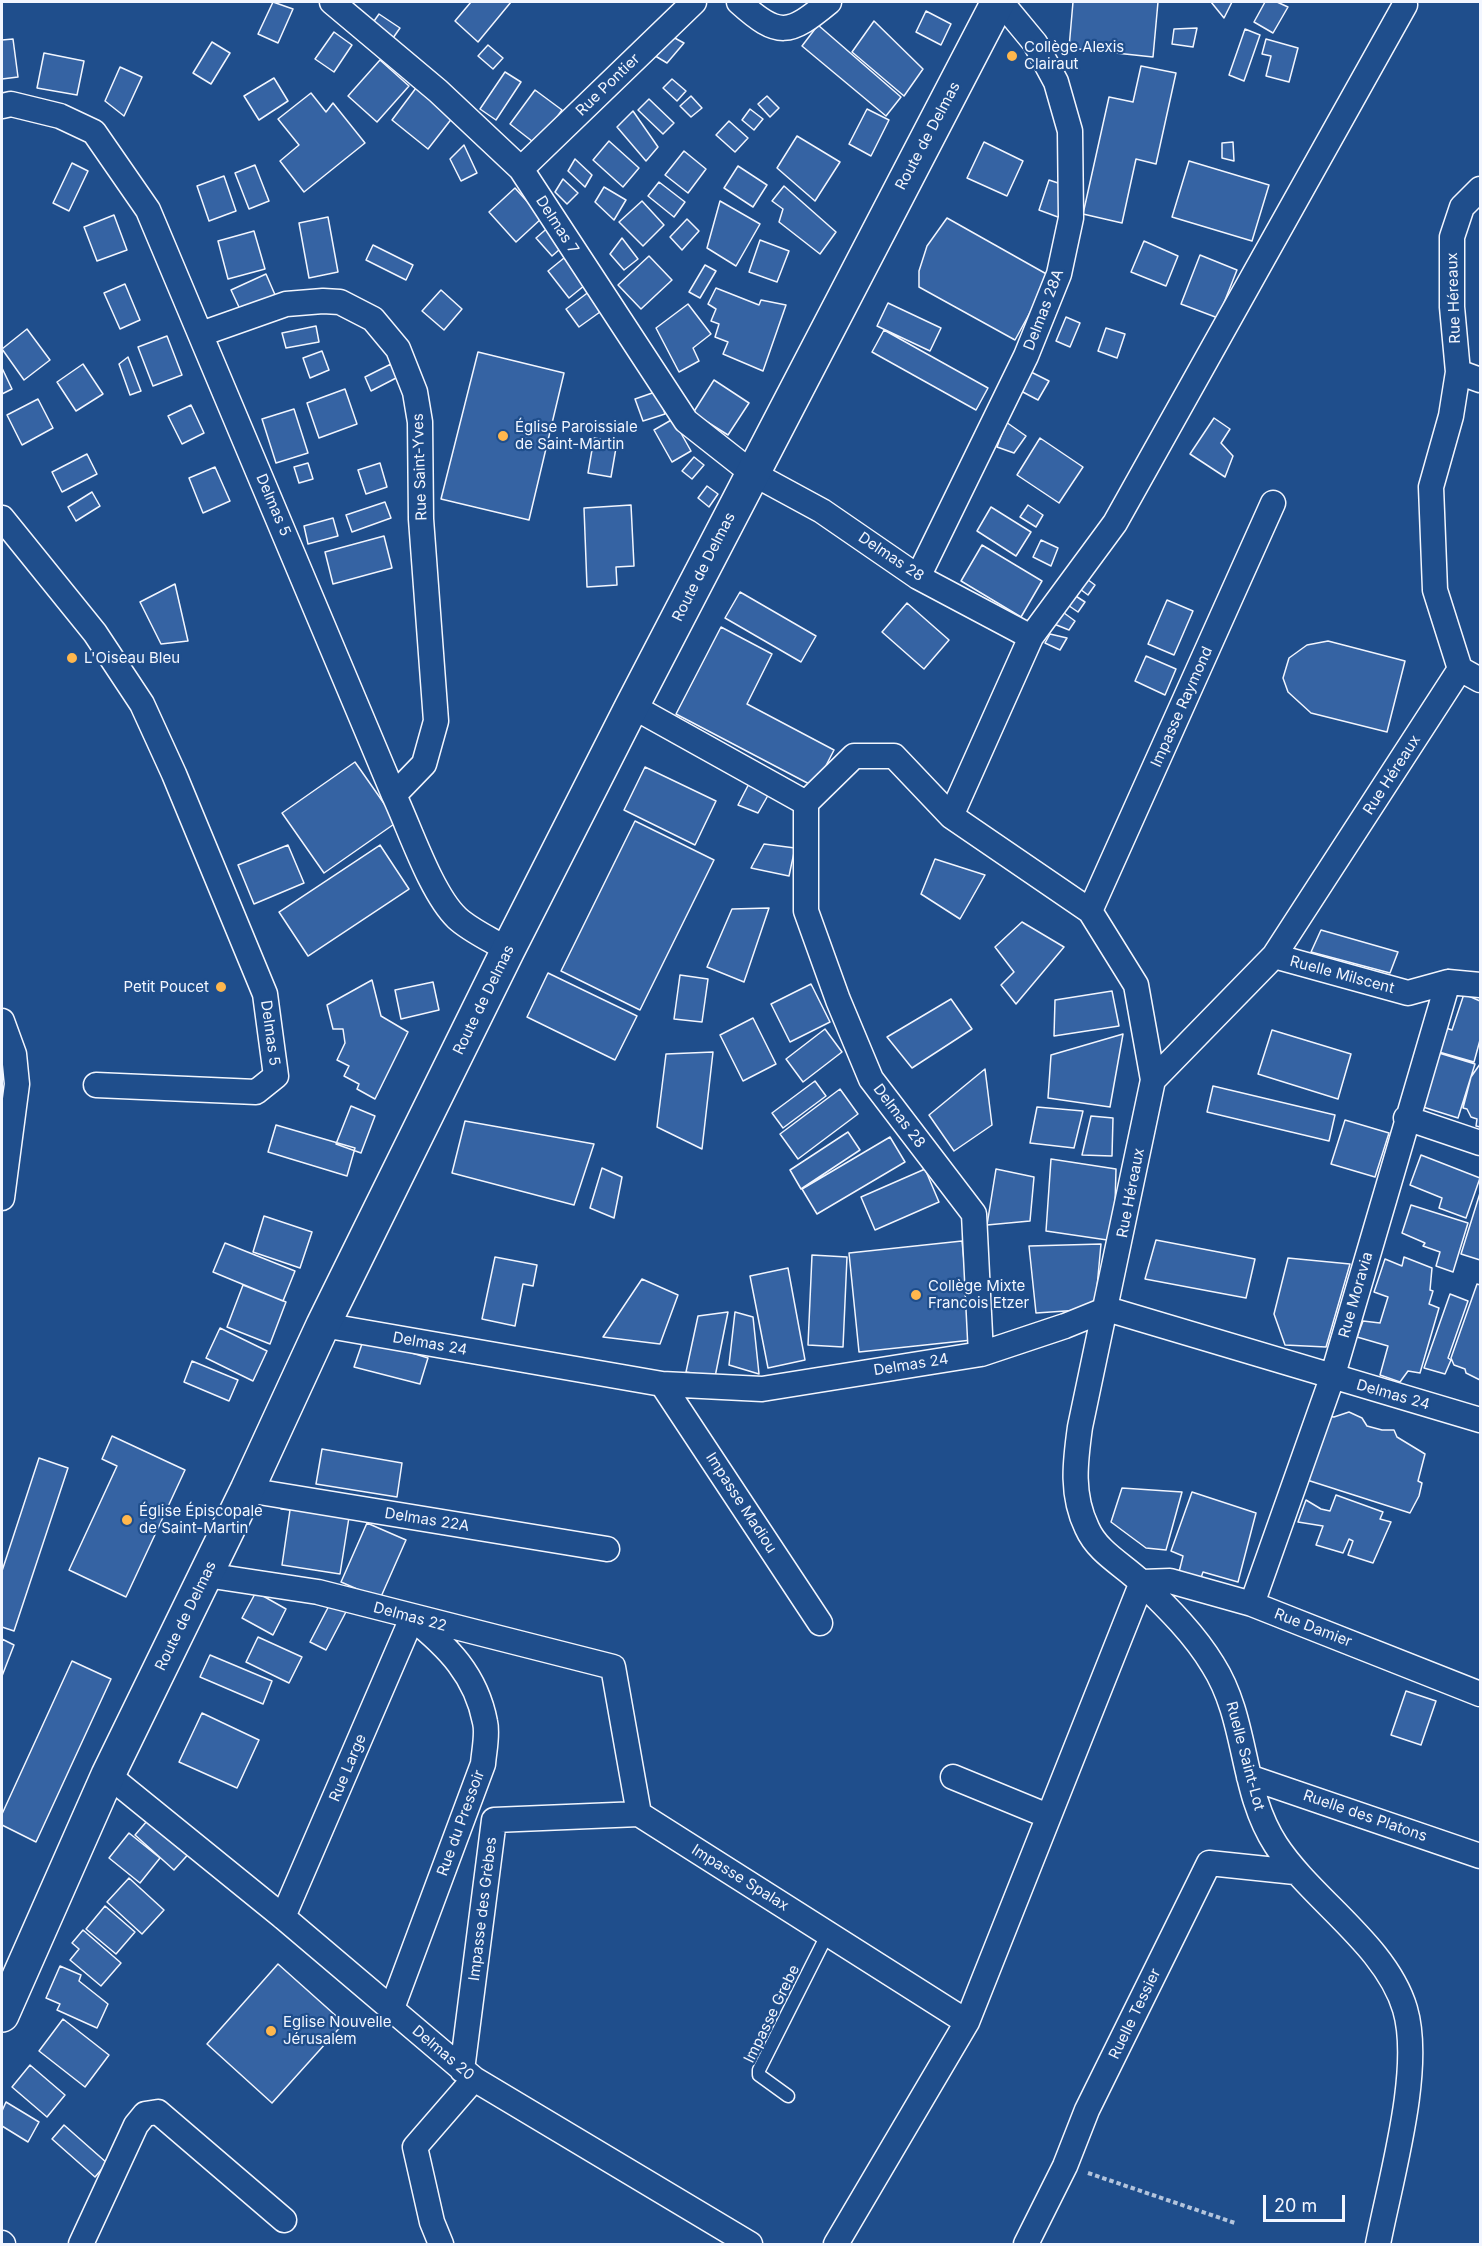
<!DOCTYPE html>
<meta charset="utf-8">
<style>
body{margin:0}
#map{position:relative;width:1482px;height:2246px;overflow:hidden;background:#1f4e8c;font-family:Inter,sans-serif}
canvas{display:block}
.frame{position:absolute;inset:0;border:3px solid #f2f6ff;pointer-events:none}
.scale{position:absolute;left:1263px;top:2195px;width:82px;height:27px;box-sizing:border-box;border:3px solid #f2f6ff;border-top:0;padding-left:8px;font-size:18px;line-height:21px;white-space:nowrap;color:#f2f6ff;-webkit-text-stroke:4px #1f4e8c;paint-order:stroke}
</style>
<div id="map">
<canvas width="1482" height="2246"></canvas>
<div class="frame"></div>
<div class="scale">20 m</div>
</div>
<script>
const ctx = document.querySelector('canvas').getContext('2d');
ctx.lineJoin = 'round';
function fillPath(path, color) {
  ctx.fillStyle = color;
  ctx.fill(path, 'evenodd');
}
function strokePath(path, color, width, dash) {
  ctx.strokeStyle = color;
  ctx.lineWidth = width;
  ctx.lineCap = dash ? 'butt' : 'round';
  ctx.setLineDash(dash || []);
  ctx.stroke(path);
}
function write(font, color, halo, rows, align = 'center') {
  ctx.font = font + ' Inter,sans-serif';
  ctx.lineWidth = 4.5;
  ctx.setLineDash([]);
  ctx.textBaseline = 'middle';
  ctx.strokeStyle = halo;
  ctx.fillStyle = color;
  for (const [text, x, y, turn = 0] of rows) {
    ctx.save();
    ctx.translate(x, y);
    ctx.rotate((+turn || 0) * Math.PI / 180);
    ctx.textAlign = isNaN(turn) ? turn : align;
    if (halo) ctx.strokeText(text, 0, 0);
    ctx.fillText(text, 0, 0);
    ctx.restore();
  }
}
const building = new Path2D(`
 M273,2L293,9L278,43L258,34Z
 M471,2H511L478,42L455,21Z
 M1073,2H1158L1153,57L1069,48Z
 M1211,2H1232L1224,18Z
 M1265,2H1277L1288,7L1273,33L1254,22Z
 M926,11L951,24L941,45L916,32Z
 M379,14L400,28L393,38L372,24Z
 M874,21L923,69L904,96L852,52Z
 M818,25L901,97L886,116L802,46Z
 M1197,28L1193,47L1172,44L1174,29Z
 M1245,29L1260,35L1244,81L1229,75Z
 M334,32L352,45L334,72L315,59Z
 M671,36L684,43L667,63L652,54Z
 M13,39L18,77L2,79V40Z
 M1266,39L1298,48L1289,82L1266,76L1271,56L1262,54Z
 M212,42L230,53L211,84L193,73Z
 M488,45L503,58L493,69L478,56Z
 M44,53L84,61L77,95L37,88Z
 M380,60L409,86L377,122L348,96Z
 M1141,66L1176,73L1156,164L1136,159L1122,223L1083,214L1109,97L1133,102Z
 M120,67L142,77L124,116L105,101Z
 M505,72L521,82L496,120L480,109Z
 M274,78L288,101L259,120L244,96Z
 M672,79L686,91L677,101L663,88Z
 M416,88L453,117L428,149L392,120Z
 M535,90L562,110L537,145L510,124Z
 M311,93L326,112L333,103L365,143L304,192L280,161L299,145L278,119Z
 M691,96L702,108L691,117L680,106Z
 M767,96L779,108L770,117L758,104Z
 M649,99L674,123L663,134L638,110Z
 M750,109L763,119L754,130L742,120Z
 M867,109L889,120L871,156L849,144Z
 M633,111L658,147L646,161L617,127Z
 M729,121L748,138L735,152L716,135Z
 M797,136L840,162L815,201L777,168Z
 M609,141L639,168L623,187L593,160Z
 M984,142L1023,161L1007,196L967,178Z
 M1233,142L1234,161L1222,158V143Z
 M464,145L477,173L461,181L450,159Z
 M684,151L706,169L688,193L665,175Z
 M575,159L592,175L585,187L568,171Z
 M1189,161L1269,185L1252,241L1172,217Z
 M72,163L88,171L69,211L53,203Z
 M255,165L269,201L249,209L235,173Z
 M738,166L767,185L753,207L724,188Z
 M224,176L236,211L209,221L197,186Z
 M563,179L578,193L567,204L555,192Z
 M1049,180L1076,189L1066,220L1039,210Z
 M659,182L685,202L674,217L648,196Z
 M784,186L836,232L820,254L779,222L783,209L772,201Z
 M604,187L626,200L614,220L595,202Z
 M515,188L542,218L516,242L489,212Z
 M642,201L664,225L643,246L619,222Z
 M720,201L760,224L736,266L707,248Z
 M114,215L127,250L97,261L84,227Z
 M328,217L338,272L309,278L299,223Z
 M947,218L1050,276L1015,340L919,287V271L927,246Z
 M687,219L699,231L682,250L670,237Z
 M551,225L567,243L552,256L536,238Z
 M254,231L265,269L228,279L218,241Z
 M622,238L638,259L624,270L610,254Z
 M760,240L789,251L777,282L749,272Z
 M1144,241L1178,256L1166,286L1131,272Z
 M373,245L413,265L406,280L366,260Z
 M1200,255L1237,270L1218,318L1181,304Z
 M649,256L672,280L641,309L618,285Z
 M564,258L571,266L595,277L569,298L548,271Z
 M705,265L716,271L700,298L689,292Z
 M266,274L279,304L245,320L231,290Z
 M125,284L140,320L120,329L104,293Z
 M594,288L607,307L579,327L566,309Z
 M716,288L759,305L761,300L786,305L763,371L723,354L728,342L715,337L719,324L711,321L716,309L708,304Z
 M441,290L462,309L444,330L422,311Z
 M888,303L941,328L930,351L877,326Z
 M688,304L711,334L693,348L699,361L679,372L656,328Z
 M1066,317L1080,323L1070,347L1056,341Z
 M316,326L319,342L286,348L282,333Z
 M1106,328L1125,334L1117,358L1098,351Z
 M27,329L50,360L24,380L2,349Z
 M884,330L988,388L976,410L872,352Z
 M167,336L182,375L153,386L138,347Z
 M322,351L329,370L310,378L303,358Z
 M478,352L564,373L529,520L441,499Z
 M128,357L141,391L130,395L119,364Z
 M83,364L103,394L76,411L57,382Z
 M391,364L398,377L371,391L365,377Z
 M2,368L12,389L2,394Z
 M1029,371L1049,381L1038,400L1019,390Z
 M714,380L749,403L728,435L693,413Z
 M345,389L357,424L319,438L307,403Z
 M658,391L665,414L643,421L635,399Z
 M38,399L53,428L22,445L7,415Z
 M191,405L204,433L182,444L168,416Z
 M294,409L308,453L276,463L262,419Z
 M1214,418L1230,429L1221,443L1233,456L1225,477L1190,454Z
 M673,419L691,451L672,462L654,430Z
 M1006,422L1026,436L1014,453L997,447Z
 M594,438L617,442L611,477L588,473Z
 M1040,438L1083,467L1059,503L1017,475Z
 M87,454L97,474L62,492L52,472Z
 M694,457L704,465L692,479L682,471Z
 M308,463L313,479L299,483L294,467Z
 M380,463L387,487L366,494L358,470Z
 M215,467L230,501L203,513L189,478Z
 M707,486L718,494L709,507L698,498Z
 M92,492L100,506L76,521L68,507Z
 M385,502L391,518L352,532L346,515Z
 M631,505L634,566L616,567L617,585L587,587L584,508Z
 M1028,505L1043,515L1036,527L1020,517Z
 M991,507L1031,532L1016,556L977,531Z
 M333,518L338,536L308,544L304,526Z
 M384,536L392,568L333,584L325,552Z
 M1041,540L1058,548L1051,566L1033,557Z
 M982,545L1042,581L1021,617L961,581Z
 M1076,571L1095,585L1088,595L1069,581Z
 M175,584L188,641L161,644L140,602Z
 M1068,591L1085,602L1078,612L1062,601Z
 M740,592L816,636L801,662L725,618Z
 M1167,600L1193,611L1174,655L1148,644Z
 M907,603L949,640L924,669L882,632Z
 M1060,610L1075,621L1069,630L1054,624Z
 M721,627L772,654L747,704L834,750L815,787L676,714Z
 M1050,634L1067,638L1060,650L1045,643Z
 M1328,641L1405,661L1387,732L1311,713L1288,692L1283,678L1289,658L1307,645Z
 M1146,656L1176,669L1165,695L1135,681Z
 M355,762L397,822L324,873L282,813Z
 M645,767L716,801L695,845L624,810Z
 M755,772L775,783L758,813L738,805Z
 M635,821L714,860L640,1010L561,971Z
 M764,844L795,848L789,876L751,868Z
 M288,845L304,883L254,904L238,865Z
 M380,845L409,889L308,956L279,912Z
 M935,859L985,875L960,919L921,894Z
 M769,908L744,982L707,967L732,909Z
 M1022,922L1064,947L1016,1004L1001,985L1014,972L995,947Z
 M1321,930L1398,952L1390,973L1311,952Z
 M548,973L637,1016L615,1060L527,1017Z
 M680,975L708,979L702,1022L674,1019Z
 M372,980L381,1016L408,1032L375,1099L357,1089L359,1084L344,1076L349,1066L337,1060L345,1043L343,1029H333L327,1005Z
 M433,982L439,1010L401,1019L395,990Z
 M811,984L830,1022L790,1042L771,1004Z
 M1112,991L1119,1026L1054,1036L1055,1000Z
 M1464,994L1480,1001V1040L1474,1062L1439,1052L1446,1028L1452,1030Z
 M951,999L972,1029L912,1068L887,1037Z
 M753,1018L776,1064L743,1081L720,1035Z
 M825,1029L842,1052L803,1082L786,1059Z
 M1272,1030L1351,1054L1338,1099L1258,1074Z
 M1123,1034L1110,1107L1048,1098L1051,1055Z
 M713,1052L702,1149L657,1127L666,1054Z
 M1439,1053L1475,1064L1458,1118L1423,1107Z
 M1480,1064V1127L1476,1126L1477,1119L1471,1117L1467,1109L1463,1108L1471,1077Z
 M985,1069L992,1125L954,1151L929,1115Z
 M815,1081L826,1096L783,1128L772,1113Z
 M1213,1086L1335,1115L1329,1141L1207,1112Z
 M840,1089L858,1114L798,1159L780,1134Z
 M351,1106L375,1116L361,1153L336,1144Z
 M1037,1107L1083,1111L1074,1148L1030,1143Z
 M1091,1116L1113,1118L1112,1156L1082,1155Z
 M1345,1120L1389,1133L1375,1177L1331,1164Z
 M465,1121L594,1144L574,1205L452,1173Z
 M276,1125L355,1148L347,1176L268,1152Z
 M848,1132L860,1150L801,1189L790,1170Z
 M890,1137L905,1162L817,1214L802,1189Z
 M1421,1155L1480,1178L1466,1218L1439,1208L1442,1198L1410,1185Z
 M1051,1159L1116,1169L1114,1241L1046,1231Z
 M602,1168L622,1177L614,1218L590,1208Z
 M925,1169L939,1202L875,1230L861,1197Z
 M996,1169L1034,1177L1030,1221L987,1225Z
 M1480,1193V1260L1461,1254Z
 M1411,1205L1468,1223L1453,1272L1436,1266L1440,1252L1423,1246L1425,1243L1402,1233Z
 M264,1216L312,1232L300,1268L253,1252Z
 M1156,1240L1255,1259L1246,1298L1145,1279Z
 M962,1241L972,1340L859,1352L849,1253Z
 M225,1243L295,1271L283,1301L213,1272Z
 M1101,1244L1095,1309L1036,1313L1029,1246Z
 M812,1255L847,1257L843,1347L808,1345Z
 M495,1257L537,1265L533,1286L523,1284L515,1326L482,1319Z
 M1404,1257L1432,1268L1430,1290L1433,1291L1429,1304L1439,1308L1420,1373L1408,1371L1400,1382L1380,1375L1388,1346L1357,1337L1363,1321L1380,1323L1388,1297L1374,1292L1385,1259L1402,1266Z
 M1288,1258L1350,1264L1326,1347L1285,1345L1274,1314Z
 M788,1268L805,1360L768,1368L750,1276Z
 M642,1279L678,1295L660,1344L603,1337Z
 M1477,1284L1480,1285V1380L1466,1373L1465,1369L1454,1365L1451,1358Z
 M243,1285L286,1302L270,1344L227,1327Z
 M1450,1294L1468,1301L1448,1358L1451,1360L1445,1374L1424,1368Z
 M728,1312L715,1377L686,1372L698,1316Z
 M735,1312L753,1317L759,1374L729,1365Z
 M220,1328L267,1351L253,1381L206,1358Z
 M364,1338L428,1358L420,1384L354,1367Z
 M192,1361L238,1380L229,1401L184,1382Z
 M1349,1412L1362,1418L1367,1426L1382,1430H1394L1397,1437L1425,1454L1418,1481L1422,1483L1419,1496L1410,1513L1307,1480L1327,1416L1334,1417Z
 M112,1436L185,1470L126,1597L69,1570L117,1466L102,1459Z
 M322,1449L402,1463L397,1497L316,1484Z
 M39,1458L68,1468L14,1631L2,1627V1571Z
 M1122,1488L1182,1492L1166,1550L1146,1548L1111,1522Z
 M1192,1492L1256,1513L1238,1582L1203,1572L1201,1578L1179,1572L1183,1556L1171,1551Z
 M1336,1495L1383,1512L1380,1519L1391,1522L1373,1563L1348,1555L1353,1541L1349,1539L1343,1553L1316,1545L1323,1526L1298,1522L1306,1500L1321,1509L1330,1511Z
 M282,1501L350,1511L340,1574L282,1565L290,1510L281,1509Z
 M367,1523L406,1540L380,1599L341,1582Z
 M256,1592L286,1609L273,1635L242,1618Z
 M332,1600L348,1608L326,1650L310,1642Z
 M258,1637L302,1657L289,1683L246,1662Z
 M2,1639L14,1645L2,1676Z
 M210,1655L272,1681L263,1704L200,1677Z
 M72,1661L111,1679L36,1842L2,1825V1814Z
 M1406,1691L1436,1701L1421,1745L1391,1735Z
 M202,1713L259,1740L237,1788L179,1762Z
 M153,1814L193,1849L174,1870L135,1835Z
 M129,1833L160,1858L140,1883L109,1858Z
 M129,1878L164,1910L142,1934L107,1902Z
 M105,1906L135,1932L116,1954L86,1929Z
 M83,1930L121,1963L101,1986L70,1960L79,1949L72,1943Z
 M278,1964L344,2023L272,2103L207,2044Z
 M60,1966L81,1975L79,1981L108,2004L97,2028L57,2010L60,2004L46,1998Z
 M63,2019L109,2055L85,2087L39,2051Z
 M30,2065L65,2095L47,2117L12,2087Z
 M6,2102L39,2122L28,2142L2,2126V2111Z
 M64,2125L107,2163L95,2177L52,2139Z`);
fillPath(building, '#3563a3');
strokePath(building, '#f2f6ff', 1.5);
const lane = new Path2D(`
 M788,2096L759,2075V2070L828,1933`);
const street = new Path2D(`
 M332,2L438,91L521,169L686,421L752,473L822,511L918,577L1031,637
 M739,2C779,38 789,35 829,2
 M2,106L11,104L60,116L94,132L148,210L394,795C410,829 431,893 457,918C471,931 492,940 508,950
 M521,169L694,2
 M201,334L286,304L323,301L340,302L373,319L398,349L415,392L420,422L421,519L436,721L424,764L394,795
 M1458,372L1480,380
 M2,518L95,633L142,704L174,774L265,994L276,1076L256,1092L96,1085
 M918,577L1026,356L1059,274L1071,218L1070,131L1056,82L1035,43L1001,2
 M1460,669L1480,680
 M632,706L806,803
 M951,816L1031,637L1115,523L1405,5
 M1090,911L1273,503
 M1274,956L1408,993L1448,982L1480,985
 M2,1021L14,1054L17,1084L2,1198
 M1406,1118L1480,1143
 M323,1325L662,1384L762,1389L981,1354L1065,1326L1107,1309L1480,1420
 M981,1354L974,1214L871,1079L838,1000L806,911V803L854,756H894L951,816L1090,911L1136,985L1153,1080
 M662,1384L820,1623
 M247,1490L607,1549
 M206,1575L318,1592L613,1667L639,1814L967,2022
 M1252,1604L1332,1378L1448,982
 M108,1775L283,1917L474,2079L750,2244
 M953,1777L1048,1816
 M1249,1777L1480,1856
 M283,1917L412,1618C448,1647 476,1675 485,1722C488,1734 484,1751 483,1764L391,2011
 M462,2070L494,1820L639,1814
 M2,2243L3,2244
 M81,2244L136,2125L145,2114L158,2112L284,2220
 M441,2244L432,2222L415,2147L474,2079
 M836,2244L967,2022L1142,1582L1170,1581L1252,1604L1480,1694
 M1026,2244L1065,2166L1087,2110L1209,1863L1295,1872
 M1378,2244C1390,2181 1423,2070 1405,2009C1386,1945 1312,1900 1276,1845C1240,1790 1248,1720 1213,1665C1195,1635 1168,1608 1143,1584C1124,1565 1098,1553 1087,1528C1071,1495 1075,1463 1080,1427L1153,1080L1274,956L1460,669L1435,590L1431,487L1451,416L1458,372L1452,307V237L1462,207L1480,189`);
const primary = new Path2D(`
 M2,2015L108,1775L247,1490L323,1325L508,950L632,706L998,2`);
strokePath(lane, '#f2f6ff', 15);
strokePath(street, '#f2f6ff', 27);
strokePath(primary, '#f2f6ff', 36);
strokePath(new Path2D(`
 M1088,2173L1235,2223`), '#b3c4dc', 4, [4.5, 3]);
strokePath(lane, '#1f4e8c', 12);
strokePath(street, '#1f4e8c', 24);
strokePath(primary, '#1f4e8c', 33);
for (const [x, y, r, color] of [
 [1012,56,6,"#ffb74d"],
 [503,436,6,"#ffb74d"],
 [72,658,6,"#ffb74d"],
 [221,987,6,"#ffb74d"],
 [916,1295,6,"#ffb74d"],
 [127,1520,6,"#ffb74d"],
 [271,2031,6,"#ffb74d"]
]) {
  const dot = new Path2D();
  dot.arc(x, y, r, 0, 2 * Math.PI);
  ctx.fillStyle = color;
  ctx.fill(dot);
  strokePath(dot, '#1f4e8c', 2);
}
write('15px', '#f2f6ff', '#1f4e8c', [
 ["Collège Alexis",1024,47],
 ["Clairaut",1024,64],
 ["Église Paroissiale",515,427],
 ["de Saint-Martin",515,444],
 ["L'Oiseau Bleu",84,658],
 ["Petit Poucet",209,987,"right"],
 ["Collège Mixte",928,1286],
 ["Francois Etzer",928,1303],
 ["Église Épiscopale",139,1511],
 ["de Saint-Martin",139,1528],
 ["Eglise Nouvelle",283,2022],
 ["Jérusalem",283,2039]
], 'left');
write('15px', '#f2f6ff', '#1f4e8c', [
 ["Rue Pontier",608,85,-44],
 ["Route de Delmas",928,136,-62],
 ["Delmas 7",557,225,57],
 ["Rue Héreaux",1454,298,-92],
 ["Delmas 28A",1044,310,-69],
 ["Rue Saint-Yves",420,467,-92],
 ["Delmas 5",273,505,67],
 ["Delmas 28",891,557,34],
 ["Route de Delmas",704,567,-63],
 ["Impasse Raymond",1182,707,-66],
 ["Rue Héreaux",1392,775,-57],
 ["Ruelle Milscent",1342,975,15],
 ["Route de Delmas",484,1000,-64],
 ["Delmas 5",270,1033,82],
 ["Delmas 28",899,1116,53],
 ["Rue Héreaux",1131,1193,-79],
 ["Rue Moravia",1356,1295,-74],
 ["Delmas 24",430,1344,10],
 ["Delmas 24",911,1365,-9],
 ["Delmas 24",1393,1395,16],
 ["Impasse Madiou",741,1503,57],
 ["Delmas 22A",427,1520,9],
 ["Route de Delmas",186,1616,-64],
 ["Delmas 22",410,1617,15],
 ["Rue Damier",1313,1628,21],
 ["Ruelle Saint-Lot",1245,1756,75],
 ["Rue Large",348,1768,-67],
 ["Ruelle des Platons",1365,1816,19],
 ["Rue du Pressoir",461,1823,-70],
 ["Impasse Spalax",740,1878,32],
 ["Impasse des Grèbes",483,1909,-83],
 ["Impasse Grebe",772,2014,-64],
 ["Ruelle Tessier",1135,2014,-64],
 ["Delmas 20",443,2053,40]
]);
</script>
